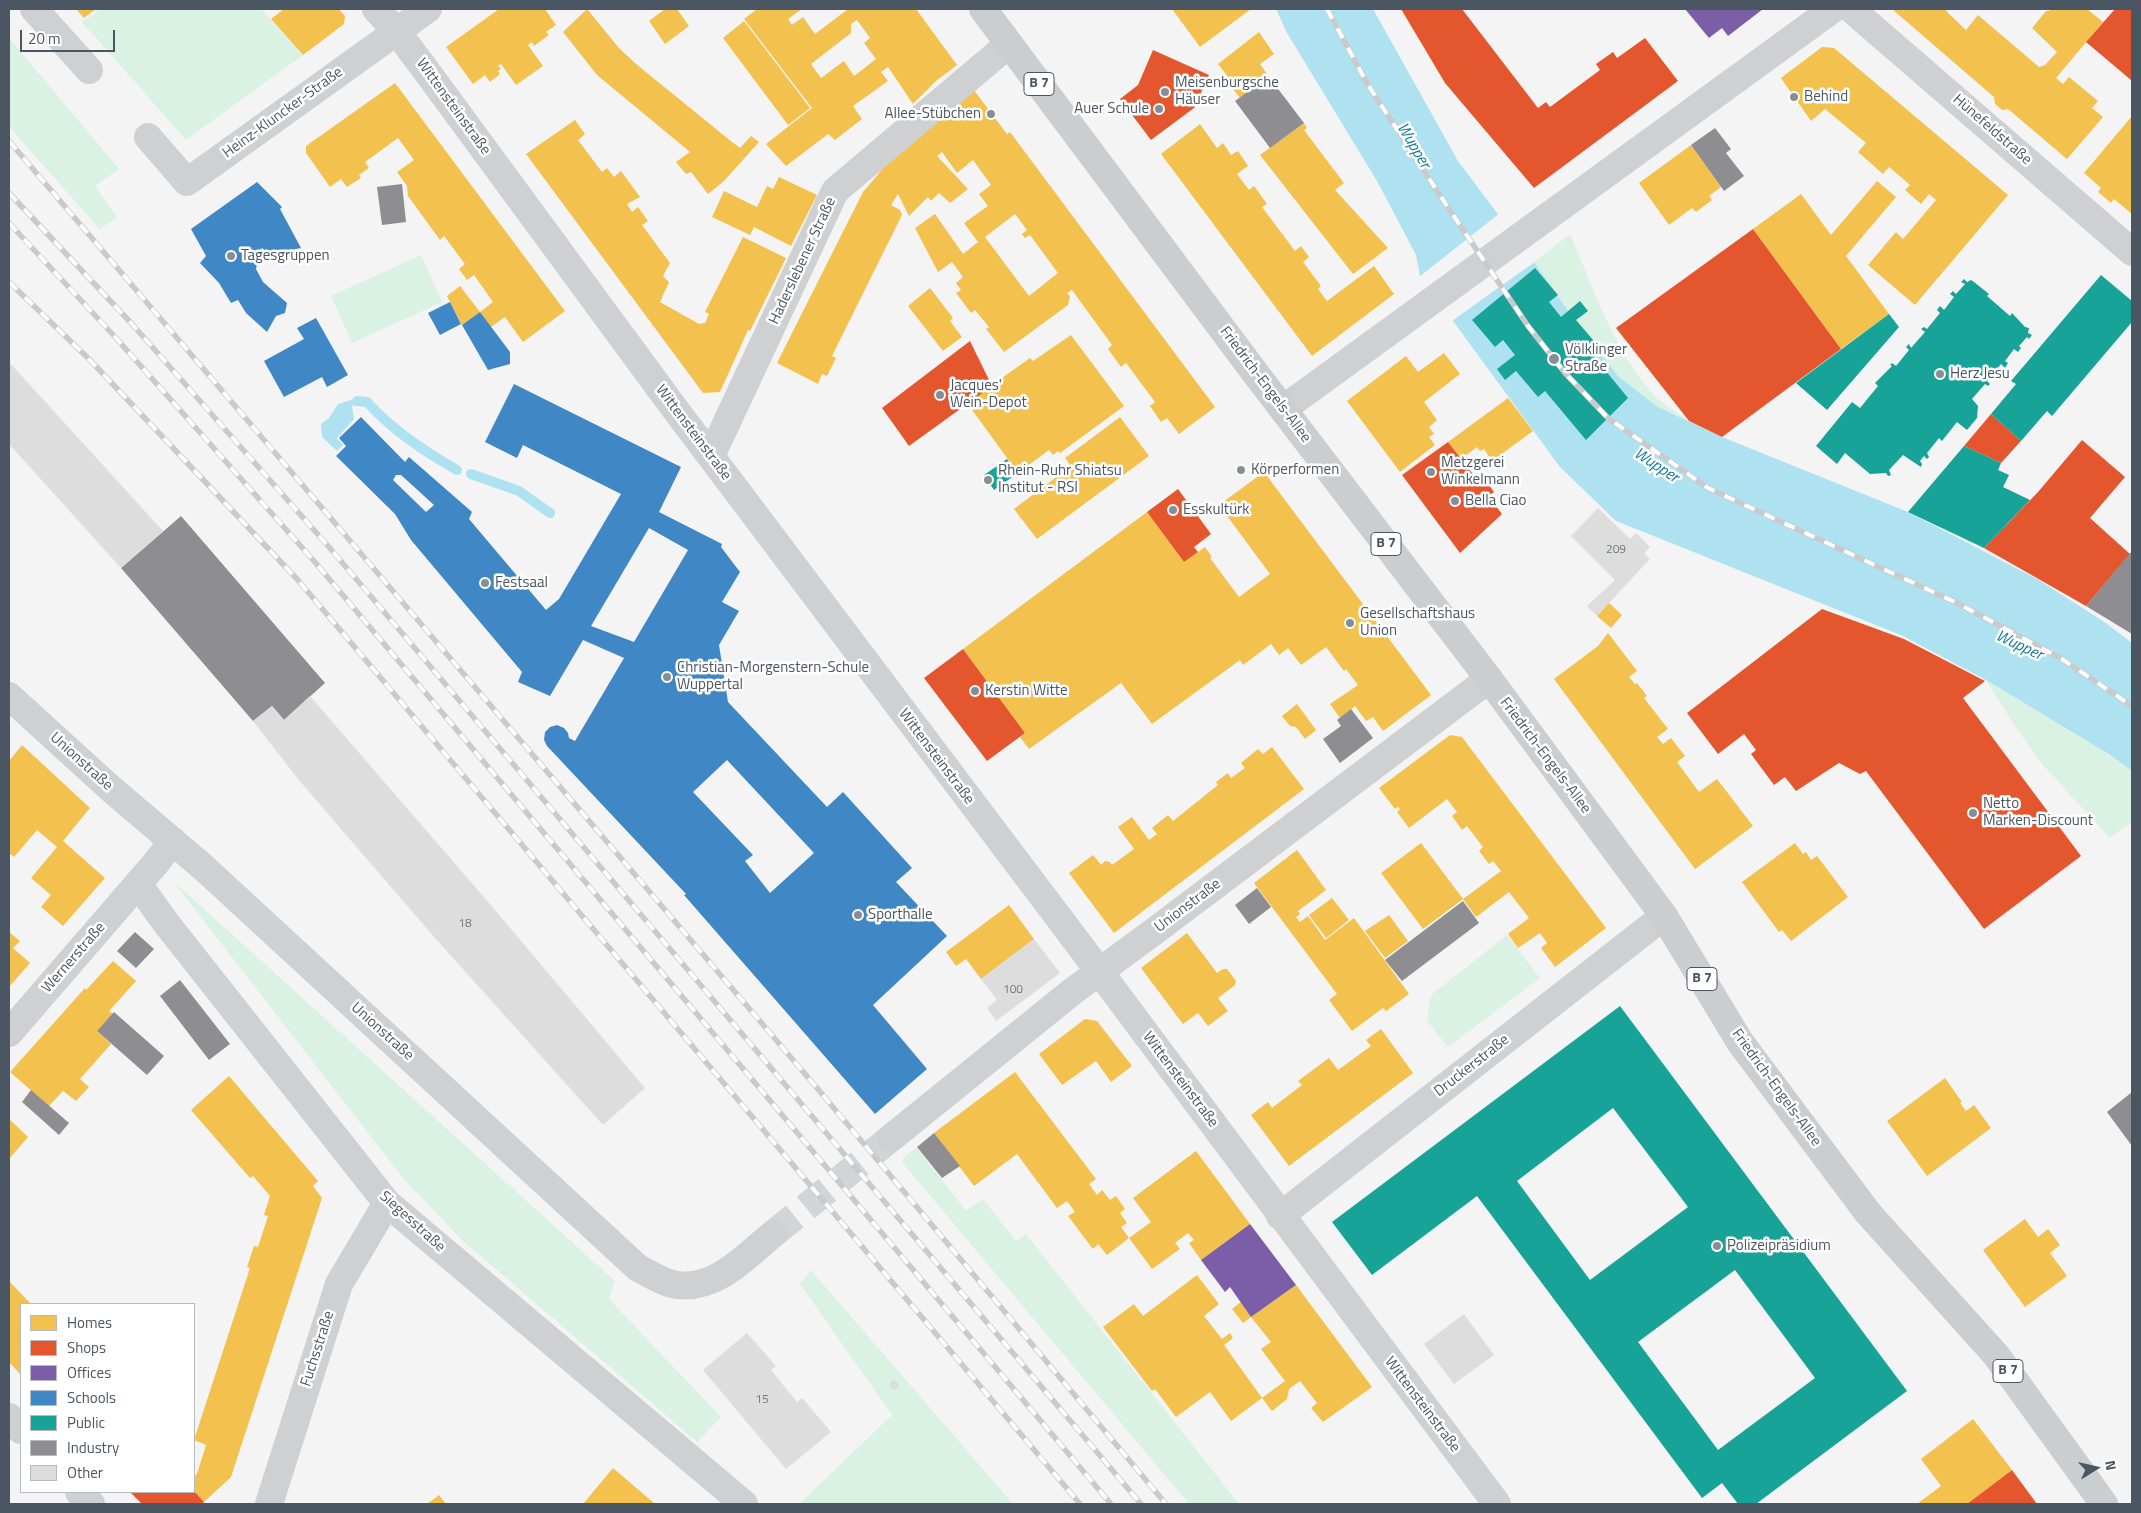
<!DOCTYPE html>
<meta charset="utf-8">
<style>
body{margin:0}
#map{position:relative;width:2141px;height:1513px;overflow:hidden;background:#f4f4f4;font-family:"Titillium Web",sans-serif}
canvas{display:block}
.frame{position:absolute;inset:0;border:10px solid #4a5661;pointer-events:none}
.legend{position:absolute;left:20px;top:1303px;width:175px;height:190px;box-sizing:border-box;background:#fff;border:1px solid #b7bbc0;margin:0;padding:6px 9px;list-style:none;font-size:15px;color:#4a5661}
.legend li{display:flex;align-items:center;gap:10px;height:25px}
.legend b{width:25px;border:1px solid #b7bbc0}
.north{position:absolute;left:2071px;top:1443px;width:50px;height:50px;-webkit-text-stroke:4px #fff;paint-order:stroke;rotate:80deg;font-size:14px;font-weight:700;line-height:20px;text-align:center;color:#4a5661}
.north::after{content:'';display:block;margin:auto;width:18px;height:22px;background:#4a5661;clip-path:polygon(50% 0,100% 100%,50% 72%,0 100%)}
.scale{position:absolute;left:20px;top:30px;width:95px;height:22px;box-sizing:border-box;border:2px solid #4a5661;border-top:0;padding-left:6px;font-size:15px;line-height:18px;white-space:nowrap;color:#4a5661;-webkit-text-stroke:4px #fff;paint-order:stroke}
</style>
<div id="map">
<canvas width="2141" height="1513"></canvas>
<div class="frame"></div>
<ul class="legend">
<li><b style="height:14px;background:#f2c14e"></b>Homes</li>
<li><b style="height:14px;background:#e4572e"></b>Shops</li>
<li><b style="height:14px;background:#7b5ea7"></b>Offices</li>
<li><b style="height:14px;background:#3f88c5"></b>Schools</li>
<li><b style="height:14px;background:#17a398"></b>Public</li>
<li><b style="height:14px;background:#8d8d92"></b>Industry</li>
<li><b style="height:14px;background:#ddddde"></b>Other</li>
</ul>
<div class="north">N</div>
<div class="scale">20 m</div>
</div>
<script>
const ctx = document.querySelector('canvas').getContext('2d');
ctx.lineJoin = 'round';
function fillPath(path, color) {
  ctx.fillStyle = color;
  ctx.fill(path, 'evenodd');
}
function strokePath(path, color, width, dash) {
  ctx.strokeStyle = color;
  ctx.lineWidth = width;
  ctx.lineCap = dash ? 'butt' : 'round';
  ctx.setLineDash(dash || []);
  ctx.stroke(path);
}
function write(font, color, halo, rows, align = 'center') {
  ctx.font = font + ' "Titillium Web",sans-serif';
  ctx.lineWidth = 5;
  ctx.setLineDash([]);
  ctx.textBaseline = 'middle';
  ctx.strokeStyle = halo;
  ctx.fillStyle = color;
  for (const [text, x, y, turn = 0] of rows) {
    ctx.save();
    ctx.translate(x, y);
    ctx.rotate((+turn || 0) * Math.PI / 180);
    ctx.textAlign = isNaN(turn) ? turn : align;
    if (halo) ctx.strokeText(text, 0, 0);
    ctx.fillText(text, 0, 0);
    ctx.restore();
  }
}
fillPath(new Path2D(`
 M101,9H261L303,55L186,140L82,22Z
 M9,38L119,169L95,186L117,217L100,229L9,127Z
 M1570,234C1593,287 1618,363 1661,401C1669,408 1679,414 1689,421C1678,416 1667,412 1657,407C1609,380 1565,307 1534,262Z
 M421,255L442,302L352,343L331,296Z
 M1986,680L2112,756L2132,771V822L2110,838L2041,763L2012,722Z
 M172,880L615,1281L609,1299L721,1417L697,1442L462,1240L403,1178Z
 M1507,935L1540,978L1448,1047L1427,1021L1431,995Z
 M916,1147L966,1211L983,1199L1016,1241L1026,1234L1239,1504H1189L901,1161Z
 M811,1270L1013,1504H799L892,1415L800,1284Z`), '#d9f2e3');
fillPath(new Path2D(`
 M1276,9H1373L1458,161L1534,262L1577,324L1618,376L1656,406L1722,437L1908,512L2037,579L2103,621L2132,643V771L2112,756L1986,680L1903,636L1616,521L1560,467L1420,276L1416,255L1377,181L1287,33Z
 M351,400L357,401L352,407L354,419L337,438L343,445L337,451L322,437L321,424L329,418L338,404Z`), '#aee2f0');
fillPath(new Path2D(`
 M1500,213L1536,261L1452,321L1419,277Z`), '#f4f4f4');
fillPath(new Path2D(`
 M76,9H96L84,18Z
 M284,9H339L345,16L344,24L303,55L271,19Z
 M499,9H545L556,25L546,32L549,35L534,46L532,42L528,45L543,66L516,85L501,64L498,66L501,69L498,71L500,74L490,82L485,75L473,84L446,47Z
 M587,9L619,48L636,64L732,142L740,148L751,136L759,142L724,181L708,194L691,172L686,174L676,162L690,152L597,75L563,32Z
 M665,9H677L689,26L665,44L649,21Z
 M757,9H802L788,19L792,25L803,17L815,34L848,9H916L957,65L936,81L913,104L888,67L881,72L888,81L853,106L862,119L835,140L828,134L786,166L766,144L812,108L744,19ZM857,20L870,38L864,43L876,59L854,76L844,61L821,78L811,64L851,33V24Z
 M1172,9H1251L1200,47Z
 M1892,9H1949L1946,11L1966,30L1978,15L2039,67L2045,65L2057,52L2032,28L2046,11H2050L2048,9H2087L2103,22L2056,78L2063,84L2069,77L2098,101L2092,108L2103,117L2067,159L2008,109L2002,110L1995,104L1994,97Z
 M744,21L810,108L788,125L723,38Z
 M1259,32L1274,54L1260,64L1269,77L1240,98L1229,84L1232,82L1218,64Z
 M1822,47L1834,48L2008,195L1915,305L1868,265L1896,232L1903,239L1936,200L1929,194L1921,204L1905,190L1910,185L1889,167L1883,174L1858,152L1866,143L1825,109L1811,121L1781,78Z
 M395,83L565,311L523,342L505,317L491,327L480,312L493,302L474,275L467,280L459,269L465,264L444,236L440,240L408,196L407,186L397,172L414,160L398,138L365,162L369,168L359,175L361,178L347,187L341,179L330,187L306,153V146Z
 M973,89L1007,134L1010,132L1215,407L1179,434L1167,418L1161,422L1150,406L1155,402L1126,363L1121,367L1108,349L1112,345L1072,290L1067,293L1070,296L1068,305L1004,352L986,329L989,327L975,310L971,313L956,293L961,290L956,283L963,277L952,262L938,272L915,228L935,214L963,254L978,242L964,223L988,206L979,194L991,185L973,160L957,173L942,152L937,156L968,189L950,203L939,193L931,201L928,197L909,216L898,194L891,205L900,210L902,215L832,356L836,358L827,376L822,374L818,384L777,363L863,192L885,166ZM1015,214L1027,230L1022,234L1025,238L1030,235L1058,273L1029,296L985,237Z
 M2132,116V214L2114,199L2111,203L2098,192L2101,188L2084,173Z
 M575,120L585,134L578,140L602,172L607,168L614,177L621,171L640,197L627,204L632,212L638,207L648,221L642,225L670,263L663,276L669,282L660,302L699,324L705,323L709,314L705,312L743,237L786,258L750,331L748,330L720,392L703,393L526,154Z
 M1304,123L1307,128L1304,130L1344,183L1335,190L1388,248L1353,274L1260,155Z
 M1200,124L1217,148L1223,143L1231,155L1238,151L1248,166L1237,174L1249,190L1254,186L1267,204L1262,207L1295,251L1301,246L1309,257L1303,262L1321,286L1318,289L1327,301L1374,266L1394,294L1312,356L1161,154Z
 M1691,145L1721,187L1709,196L1712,200L1696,212L1692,208L1669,225L1639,183Z
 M779,177L817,195L791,246L754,227L750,235L712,217L724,191L757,207L767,186L773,189Z
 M1877,181L1896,197L1846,256L1889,314L1841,349L1753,229L1801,194L1831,235Z
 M460,286L480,312L462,325L447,296Z
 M930,288L953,318L950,321L962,337L943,351L908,306Z
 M1071,335L1124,406L1060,453L1058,451L1053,455L1049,450L1018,473L967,403L1030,358L1033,361Z
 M1444,353L1460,374L1424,402L1437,420L1429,427L1434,434L1429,437L1435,445L1400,472L1347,401L1406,356L1418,372Z
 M1508,398L1533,431L1492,461L1484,449L1480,451L1477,447L1461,459L1448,442Z
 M1120,417L1149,456L1037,539L1014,509L1071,466L1065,458Z
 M1264,472L1431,695L1383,731L1373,717L1366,721L1355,706L1340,718L1330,704L1358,685L1346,669L1344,671L1326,647L1301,665L1288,648L1279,655L1271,644L1243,665L1240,660L1152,724L1121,683L1029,749L1020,737L1025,733L963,649L1147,512L1184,562L1205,547L1212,557L1210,558L1239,597L1270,574L1219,505Z
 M1609,603L1622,615L1611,628L1597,616Z
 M1608,633L1637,671L1629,677L1635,684L1637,683L1647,696L1644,698L1668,729L1657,737L1663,744L1671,738L1685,756L1677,762L1699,792L1717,779L1753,826L1695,869L1554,679L1598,646Z
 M1297,704L1316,730L1305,739L1296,727L1290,726L1282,716Z
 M1450,735L1462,737L1606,928L1555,967L1541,948L1547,943L1540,933L1518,948L1508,934L1529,918L1509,892L1476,917L1463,899L1423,929L1381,873L1421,843L1463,899L1501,871L1493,861L1489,864L1479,851L1483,847L1467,826L1462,830L1452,816L1457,812L1447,799L1409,828L1397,812L1400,809L1398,807L1395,809L1379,788Z
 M22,745L90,808L63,841L105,878L63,926L41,907L51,895L31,878L57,847L37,830L14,857L9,853V761Z
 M1272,747L1304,789L1114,933L1069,873L1093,855L1101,865L1105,861L1110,862L1112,865L1134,849L1118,827L1132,817L1149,840L1157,834L1152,828L1168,815L1173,821L1218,785L1216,782L1228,773L1231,778L1245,768L1241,763L1258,749L1263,754Z
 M1795,843L1803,854L1806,852L1811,860L1817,856L1848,897L1791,941L1782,930L1779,932L1742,882Z
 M1297,850L1326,890L1298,911L1300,914L1296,917L1300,922L1308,916L1325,940L1354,918L1409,994L1386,1011L1383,1008L1352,1031L1329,1000L1337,994L1254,883Z
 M1332,898L1349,920L1326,938L1309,915Z
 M1009,905L1034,939L981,979L966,959L956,966L946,952Z
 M1389,915L1408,941L1385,958L1365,931Z
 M9,932L20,941L13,948L30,963L9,987Z
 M1187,933L1217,973L1223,969H1227L1236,981L1235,985L1218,998L1228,1011L1208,1026L1198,1013L1183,1024L1141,968Z
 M113,961L136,981L109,1011L113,1014L97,1031L111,1044L80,1079L89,1087L76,1101L63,1091L49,1106L10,1072L85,988L86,990Z
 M1085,1019L1097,1021L1132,1066L1111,1082L1096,1061L1062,1085L1039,1054Z
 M1381,1029L1413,1073L1289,1166L1251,1115L1268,1102L1272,1108L1302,1085L1298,1081L1329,1058L1338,1070L1371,1046L1366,1040Z
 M1015,1072L1096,1179L1089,1184L1097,1195L1102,1190L1110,1200L1116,1196L1125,1209L1120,1213L1127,1223L1121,1227L1129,1238L1151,1222L1133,1198L1196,1151L1250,1224L1201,1260L1189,1243L1194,1240L1188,1233L1175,1243L1180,1249L1152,1269L1129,1238L1107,1255L1098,1244L1093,1249L1068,1216L1075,1212L1067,1201L1057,1208L1017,1154L974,1186L934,1133Z
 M229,1076L318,1181L313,1186L322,1198L231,1477L204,1502L194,1491V1477L197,1474L206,1445L194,1440L250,1268L247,1267L254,1246L258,1247L268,1216L264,1215L270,1196L253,1176L250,1178L191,1110Z
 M1945,1078L1962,1102L1960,1103L1966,1111L1974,1105L1991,1128L1927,1176L1887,1121Z
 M9,1119L28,1137L9,1159Z
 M2025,1219L2038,1237L2048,1229L2060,1245L2050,1253L2067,1276L2025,1307L1983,1250Z
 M1197,1275L1219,1304L1204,1316L1222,1339L1230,1333L1233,1338L1224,1345L1262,1398L1231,1421L1210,1392L1176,1417L1155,1389L1152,1391L1103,1327L1134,1304L1143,1316Z
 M9,1281L31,1304H21V1375L9,1362Z
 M1296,1285L1372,1387L1323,1422L1311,1408L1317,1403L1300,1381L1289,1389L1287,1399L1272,1411L1262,1398L1285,1381L1261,1349L1271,1342L1251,1317Z
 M1241,1302L1251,1317L1243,1323L1232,1309Z
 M1973,1419L2012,1470L1967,1504H1917L1941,1486L1921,1459Z
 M613,1468L655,1504H583Z
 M439,1495L446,1504H427Z`), '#f2c14e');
fillPath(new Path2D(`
 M1401,9H1462L1538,108L1546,102L1550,107L1600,70L1596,64L1613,52L1617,58L1645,38L1678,81L1534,188L1445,83Z
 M2115,9H2132V78L2131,80L2086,42Z
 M1153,50L1209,75L1194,108L1151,140L1120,99L1138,85Z
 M1753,229L1841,349L1722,437L1689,421L1616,328Z
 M970,341L992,386L909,446L882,408Z
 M1991,414L2021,441L2001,463L1964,446Z
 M2082,440L2125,477L2090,518L2130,554L2086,606L1984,548L2038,492Z
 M1448,442L1476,478L1481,474L1494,492L1488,496L1502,514L1460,553L1402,475Z
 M1178,489L1211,534L1194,547L1198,552L1184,562L1147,512Z
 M1822,609L1904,639L1985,681L1963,698L2081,856L1984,929L1866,771L1860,774L1839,763L1796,791L1785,777L1774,785L1751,754L1756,750L1744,734L1718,754L1687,713Z
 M963,649L1025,733L987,761L924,678Z
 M2012,1470L2037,1504H1967Z
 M130,1492H195L204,1502L202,1504H142Z`), '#e4572e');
fillPath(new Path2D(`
 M1685,9H1763L1728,36L1722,28L1709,38Z
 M1250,1224L1296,1285L1251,1317L1230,1287L1225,1292L1201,1260Z`), '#7b5ea7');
fillPath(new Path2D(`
 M257,182L282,207L280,209L301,248L270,254L262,248L255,257L258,259L256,269L263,282L287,303L285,313L276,316L267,332L246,313L238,300L231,303L219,283L200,263L206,256L191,229Z
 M450,302L461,324L440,335L428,313Z
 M480,312L510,352V364L488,370L462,325Z
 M316,318L348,375L327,387L322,377L284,397L264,361L304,339L297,328Z
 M514,384L681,467L659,512L722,544L721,547L740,572L722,602L739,611L719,645L728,702L827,807L843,792L912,868L896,882L947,936L873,1005L927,1069L875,1114L684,895L686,894L547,746L544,740L545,732L550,727L557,725L564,728L568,733L569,738L575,741L624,658L583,640L550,696L518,682L522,672L411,540L395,514L336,456L346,446L339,438L361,417L405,462L409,457L472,512L469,519L546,610L559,599L621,494L523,445L517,458L485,442ZM396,475H401L434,505L426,512L393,480ZM649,528L688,550L634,642L591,626ZM727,760L814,853L770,893L745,861L753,855L693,792Z`), '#3f88c5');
fillPath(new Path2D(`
 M1535,268L1558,295L1549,302L1561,317L1580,301L1588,311L1576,320L1599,347L1591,353L1628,398L1586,440L1545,391L1538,397L1516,371L1505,380L1497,369L1515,355L1503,340L1495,347L1472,320Z
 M2101,275L2132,301V322L2052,416L2047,411L2021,441L1991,414L2016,384L2011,381Z
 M1964,279L1967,282L1971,280L1974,282L1989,294L1987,296L2010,316L2012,313L2025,327L2029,328L2028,333L2032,335L2029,339L2027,337L2019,346L2021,348L2018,352L2014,349L2005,361L2008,363L2005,368L2001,364L1987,381L1990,384L1988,386L1985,384L1972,399L1978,406L1977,418L1967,430L1957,422L1942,441L1939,438L1927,453L1929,457L1927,459L1924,456L1920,461L1922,464L1921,467L1903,455L1889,470L1891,475L1888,476L1886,473L1870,474L1845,453L1837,464L1816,446L1852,402L1860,408L1878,386L1875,383L1892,366L1890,365L1892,363L1896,366L1909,350L1906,347L1909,344L1911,348L1925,332L1921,329L1924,327L1927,329L1940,313L1937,310L1940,306L1944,310L1954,297L1950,294L1953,291L1956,294L1965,284L1961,282Z
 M1889,314L1899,327L1827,410L1796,383Z
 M1964,446L2001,463L1998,470L2009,475L2003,487L2030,500L1984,548L1908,512Z
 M1007,459L1018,473L994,490L984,475Z
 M1620,1006L1907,1391L1756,1504H1738L1722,1483L1702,1498L1477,1196L1372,1275L1332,1222ZM1613,1108L1688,1207L1590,1280L1517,1181ZM1735,1270L1815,1378L1718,1450L1638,1342Z`), '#17a398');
fillPath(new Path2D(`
 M1269,77L1304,123L1270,148L1235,101Z
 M1715,128L1731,149L1726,153L1744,176L1724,191L1691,145Z
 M402,184L406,222L382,225L377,187Z
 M181,516L325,683L284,720L272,706L253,721L121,568Z
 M2132,551V634L2086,606Z
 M1351,709L1373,738L1340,763L1323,739L1341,726L1337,720Z
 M1257,888L1271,907L1249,924L1235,905Z
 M1463,901L1479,923L1402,981L1385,960Z
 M135,932L154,949L136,968L117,951Z
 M180,980L230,1044L209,1060L160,996Z
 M114,1012L164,1056L147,1075L97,1031Z
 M31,1090L69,1123L59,1135L22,1102Z
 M2132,1092V1146L2107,1112Z
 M934,1133L960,1166L942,1178L917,1147Z`), '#8d8d92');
strokePath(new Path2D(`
 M357,401L367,402C392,430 424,451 457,470
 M471,474L519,491L550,513`), '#aee2f0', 10);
fillPath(new Path2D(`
 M9,362L163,531L121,568L9,444Z
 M1598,508L1630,539L1636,533L1650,547L1644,553L1650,559L1597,616L1587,606L1615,580L1571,536Z
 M310,696L495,910L645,1088L603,1125L435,938L298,779L253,721L272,706L284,720Z
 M1034,939L1060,973L996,1021L987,1008L997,1000L981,979Z
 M1464,1314L1494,1355L1454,1384L1424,1344Z
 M747,1333L776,1366L771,1370L797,1402L802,1398L831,1432L786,1469L703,1370Z
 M889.5 1385a4.5 4.5 0 1 1 9 0a4.5 4.5 0 1 1-9 0Z`), '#ddddde');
strokePath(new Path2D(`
 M773,1234L891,1138`), '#d2d4d7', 28, [28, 14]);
strokePath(new Path2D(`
 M34,9L89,70
 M376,9L397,32L422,65L672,405L1099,971L1497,1504
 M1851,9L2132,252
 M148,137L187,182L428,9
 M1283,409L1833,9
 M711,456L835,191L1009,44
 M9,696L110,788L204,868L638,1268C650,1274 663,1283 677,1285C716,1290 745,1257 773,1234
 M138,884L166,923L387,1203L744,1504
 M9,1033L155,864L173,841
 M891,1138L1073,991L1152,933L1489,679
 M1280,1216L1664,916
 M9,1417L21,1430
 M79,1492L91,1504
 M269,1504L339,1284L387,1203`), '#ced0d2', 28);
strokePath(new Path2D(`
 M983,9L1256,374L1489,679L1664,916L1740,1042L1868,1213L1996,1355L2104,1504`), '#caced1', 28);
const rail = new Path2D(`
 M1327,9L1368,85L1447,206L1528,326L1565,373L1608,418L1708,488L1957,603L2062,659L2132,706
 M9,141L817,1088L1166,1504
 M9,193L132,324L329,547L1141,1504
 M9,223L116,338L314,561L1111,1504
 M9,282L88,358L297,579L1080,1504`);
strokePath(rail, '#c9cacc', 5.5);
strokePath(rail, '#fff', 4, [11]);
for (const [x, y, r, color] of [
 [1165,92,5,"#868d94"],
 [1794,97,5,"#868d94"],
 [1159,109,5,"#868d94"],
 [991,114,5,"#868d94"],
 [231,256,5,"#868d94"],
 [1554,359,6,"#868d94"],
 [1940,374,5,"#868d94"],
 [940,395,5,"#868d94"],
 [1241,470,5,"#868d94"],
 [1431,472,5,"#868d94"],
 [988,480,5,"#868d94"],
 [1455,501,5,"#868d94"],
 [1173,510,5,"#868d94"],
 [485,583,5,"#868d94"],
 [1350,623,5,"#868d94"],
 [667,677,5,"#868d94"],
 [975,691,5,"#868d94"],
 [1973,813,5,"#868d94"],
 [858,915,5,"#868d94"],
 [1717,1246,5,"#868d94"]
]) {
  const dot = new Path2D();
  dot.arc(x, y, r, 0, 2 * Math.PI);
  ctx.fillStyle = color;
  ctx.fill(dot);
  strokePath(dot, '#fff', 2);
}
write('12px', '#707881', null, [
 ["209",1616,550],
 ["18",465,924],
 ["100",1013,990],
 ["15",762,1400]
]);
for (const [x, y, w] of [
 [1039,84,30],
 [1386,544,30],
 [1702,979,30],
 [2008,1371,30]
]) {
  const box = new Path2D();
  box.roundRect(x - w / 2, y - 11.5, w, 23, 4);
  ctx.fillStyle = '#fff';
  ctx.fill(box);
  strokePath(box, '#4a5661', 1);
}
write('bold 14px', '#4a5661', null, [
 ["B 7",1039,84],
 ["B 7",1386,544],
 ["B 7",1702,979],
 ["B 7",2008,1371]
]);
write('15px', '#4a5661', '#fff', [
 ["Meisenburgsche",1175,83],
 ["Häuser",1175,100],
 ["Behind",1804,97],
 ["Auer Schule",1149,109,"right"],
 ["Allee-Stübchen",981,114,"right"],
 ["Tagesgruppen",241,256],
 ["Völklinger",1565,350],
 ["Straße",1565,367],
 ["Herz Jesu",1950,374],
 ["Jacques'",950,386],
 ["Wein-Depot",950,403],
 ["Metzgerei",1441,463],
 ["Winkelmann",1441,480],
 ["Körperformen",1251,470],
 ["Rhein-Ruhr Shiatsu",998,471],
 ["Institut - RSI",998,488],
 ["Bella Ciao",1465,501],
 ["Esskultürk",1183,510],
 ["Festsaal",495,583],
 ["Gesellschaftshaus",1360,614],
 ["Union",1360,631],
 ["Christian-Morgenstern-Schule",677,668],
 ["Wuppertal",677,685],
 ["Kerstin Witte",985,691],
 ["Netto",1983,804],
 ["Marken-Discount",1983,821],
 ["Sporthalle",868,915],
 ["Polizeipräsidium",1727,1246]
], 'left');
write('15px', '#4a5661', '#fff', [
 ["Wittensteinstraße",453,107,54],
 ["Heinz-Kluncker-Straße",283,113,-36],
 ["Hünefeldstraße",1992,130,41],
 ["Haderslebener Straße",803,261,-65],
 ["Friedrich-Engels-Allee",1265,385,53],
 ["Wittensteinstraße",693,433,53],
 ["Friedrich-Engels-Allee",1545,756,53],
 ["Wittensteinstraße",936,757,53],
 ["Unionstraße",81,762,42],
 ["Unionstraße",1188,906,-37],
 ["Wernerstraße",74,958,-49],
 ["Unionstraße",382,1032,42],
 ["Druckerstraße",1472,1066,-38],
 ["Wittensteinstraße",1180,1080,53],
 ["Friedrich-Engels-Allee",1776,1088,54],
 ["Siegesstraße",412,1222,42],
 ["Fuchsstraße",318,1349,-72],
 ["Wittensteinstraße",1422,1405,53]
]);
write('italic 16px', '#0c7c9b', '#fff', [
 ["Wupper",1413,146,59],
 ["Wupper",1656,466,33],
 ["Wupper",2019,646,25]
]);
</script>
